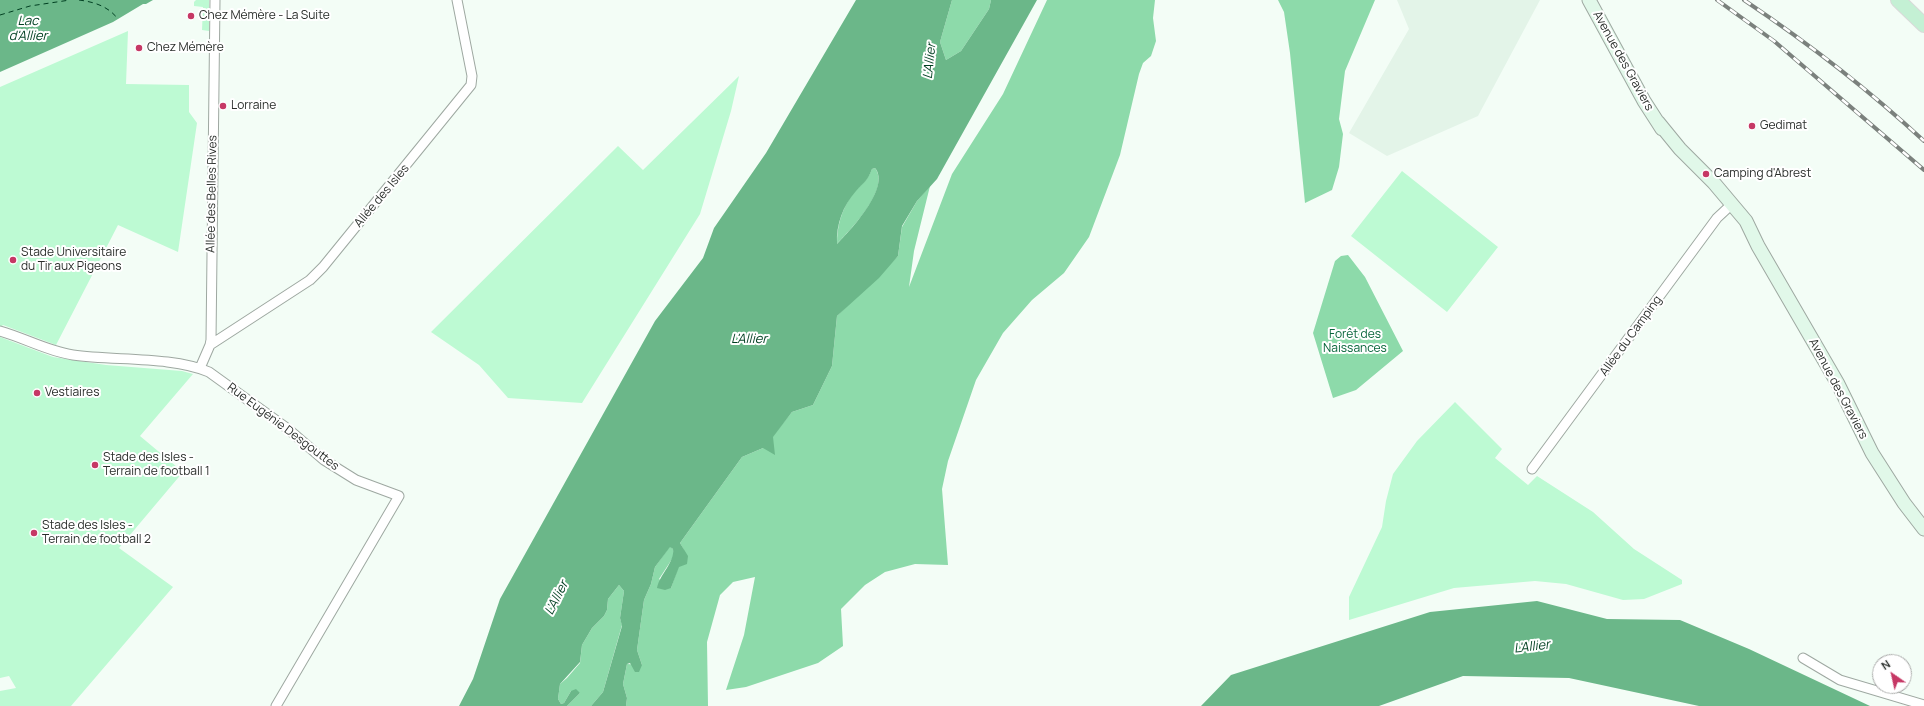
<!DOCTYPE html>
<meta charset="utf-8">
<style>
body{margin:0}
#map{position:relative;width:1924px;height:706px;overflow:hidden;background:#f3fdf6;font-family:Manrope,sans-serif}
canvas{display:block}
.north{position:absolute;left:1872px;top:654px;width:40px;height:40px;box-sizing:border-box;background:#fff;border:1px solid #aaabaa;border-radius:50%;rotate:326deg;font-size:11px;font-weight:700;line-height:16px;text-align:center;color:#2a2e2b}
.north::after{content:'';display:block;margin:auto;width:14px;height:18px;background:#c63865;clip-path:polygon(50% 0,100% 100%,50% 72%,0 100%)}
</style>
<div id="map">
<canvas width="1924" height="706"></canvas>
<div class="north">N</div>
</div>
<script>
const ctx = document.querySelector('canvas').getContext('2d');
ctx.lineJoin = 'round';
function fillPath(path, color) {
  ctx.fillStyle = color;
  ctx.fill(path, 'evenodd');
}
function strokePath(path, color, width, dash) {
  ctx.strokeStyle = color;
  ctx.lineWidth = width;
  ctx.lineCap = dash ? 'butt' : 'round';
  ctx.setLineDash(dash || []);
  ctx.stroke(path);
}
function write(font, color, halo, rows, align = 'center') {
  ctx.font = font + ' Manrope,sans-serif';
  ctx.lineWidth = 4;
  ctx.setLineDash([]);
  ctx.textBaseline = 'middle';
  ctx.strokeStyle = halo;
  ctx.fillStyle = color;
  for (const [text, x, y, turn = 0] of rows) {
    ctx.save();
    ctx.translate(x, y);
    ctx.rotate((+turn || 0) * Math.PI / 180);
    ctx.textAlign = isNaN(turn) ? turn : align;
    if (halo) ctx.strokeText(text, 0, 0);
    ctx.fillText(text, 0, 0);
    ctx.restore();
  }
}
fillPath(new Path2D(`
 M1397,0H1540L1478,116L1387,156L1349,133L1409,29Z`), '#e3f4e8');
fillPath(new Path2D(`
 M196,0H209V31L202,30L203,7L194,6V2Z
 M128,31L126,84L189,85V112L197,123L178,252L118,225L56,345L3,325L0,328V87Z
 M739,76L731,111L700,214L582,403L508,398L479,365L431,332L618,146L643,170Z
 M1402,171L1498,247L1447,312L1351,236Z
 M0,337L53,357L106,365L182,371L193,374L140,436L183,472L119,548L173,587L71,706H0V691L16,688L9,676L0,678Z
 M1455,402L1502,449L1495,458L1528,485L1537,476L1593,512L1634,549L1682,580V584L1644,599L1623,600L1566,584L1535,581L1454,588L1349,620V597L1382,527L1386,501L1393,474L1417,441Z`), '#bdfad3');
fillPath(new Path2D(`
 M952,0H991L989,9L961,51L946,60L940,42Z
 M1047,0H1155L1153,18L1156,41L1151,56L1143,63L1139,74L1120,155L1089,237L1064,273L1032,300L1003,333L976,380L948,461L942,489L948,565L915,564L885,572L865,585L841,609L843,646L818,663L746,687L726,690L744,635L755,577L733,582L720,595L707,642L708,706H626L627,698L623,684L627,664L642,665L637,650L644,600L651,584L655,567L670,546L673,549L674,556L659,579L671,588L684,550L680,543L742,457L763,448L792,412L813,405L832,366L837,316L898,256L902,227L917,201L930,186L914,251L909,287L952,174L1003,94Z
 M1278,0H1375L1345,71L1339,119L1343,134L1339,167L1332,190L1305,203L1290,53L1284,12Z
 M875,168C891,189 850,230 837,244C837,226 841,212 851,196C860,184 865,185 872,169Z
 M1348,255L1365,277L1403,351L1356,390L1333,398L1313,333L1335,261L1341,256Z
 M619,585L624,591L620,618L622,625L603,692L591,706H567L580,693L571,691L564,703L561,704L558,699L560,684L567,678L580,663L582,645L592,628L604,616L607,610L608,599Z`), '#8ddaaa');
fillPath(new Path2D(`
 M0,0H153L146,4H143L113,22L0,72Z
 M856,0H952L940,42L946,60L961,51L989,9L991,0H1037L937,179L917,201L902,226L898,256L879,278L837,316L832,366L813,405L792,412L773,437L775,455L763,448L742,457L680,543L688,556L687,564L679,567L671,588L665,590L657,588C660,574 675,562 673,549L670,547L655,567L651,584L644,600L637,650L642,665L639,672H635L630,663L627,664L623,684L627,698L626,706H591L603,692L622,626L620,618L624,591L619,585L608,599L607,610L604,616L592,628L582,645L580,662L560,684L558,699L561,704L564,703L571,691L576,689L580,693L567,706H459L473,679L500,599L655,321L703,258L714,228L766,153ZM875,168C891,187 850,231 837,244C836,224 843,206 856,191C864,182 867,182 872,169Z
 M1537,601L1607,619L1680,620L1749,649L1870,706H1699L1569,678L1463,676L1379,706H1201L1231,675L1430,612Z`), '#6bb789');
strokePath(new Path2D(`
 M79,0C94,2 108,6 118,19
 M0,15L30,6L70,0`), '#003f21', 1, [5, 4]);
const street = new Path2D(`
 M0,331C25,338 47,351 73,355C114,361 172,356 209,372L288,429L324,460L356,480L399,496L276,706
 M210,345L310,280L323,267L471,85L472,76L457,0
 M200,368L210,345L211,340L215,0
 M1532,469L1717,218L1732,204
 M1803,658L1840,680L1924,705`);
const secondary = new Path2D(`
 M1589,0L1644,101L1662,129
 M1658,122L1680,149L1714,183L1746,221L1758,246L1838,384L1872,453L1904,503L1924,529`);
const primary = new Path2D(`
 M1898,0L1924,25`);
strokePath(street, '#9ea8a1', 11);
strokePath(secondary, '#9ea8a1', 15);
strokePath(primary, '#d9d9d9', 16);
strokePath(street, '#fff', 9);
strokePath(secondary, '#e1f8e9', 13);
strokePath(primary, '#c4f0d4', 14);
const rail = new Path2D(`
 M1717,0L1774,41L1924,170
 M1744,0C1808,43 1868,89 1924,141`);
strokePath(rail, '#7b817d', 4);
strokePath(rail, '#fff', 2.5, [8]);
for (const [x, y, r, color] of [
 [191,16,4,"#c63865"],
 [139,48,4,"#c63865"],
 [223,106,4,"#c63865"],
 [1752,126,4,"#c63865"],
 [1706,174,4,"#c63865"],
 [13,260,4,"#c63865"],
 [37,393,4,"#c63865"],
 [95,465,4,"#c63865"],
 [34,533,4,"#c63865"]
]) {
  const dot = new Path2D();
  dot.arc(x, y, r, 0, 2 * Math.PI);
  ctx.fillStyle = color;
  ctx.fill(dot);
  strokePath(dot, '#fff', 1.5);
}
write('12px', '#2a2e2b', '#fff', [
 ["Chez Mémère - La Suite",199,16],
 ["Chez Mémère",147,48],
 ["Lorraine",231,106],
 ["Gedimat",1760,126],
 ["Camping d'Abrest",1714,174],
 ["Stade Universitaire",21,253],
 ["du Tir aux Pigeons",21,267],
 ["Vestiaires",45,393],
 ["Stade des Isles -",103,458],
 ["Terrain de football 1",103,472],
 ["Stade des Isles -",42,526],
 ["Terrain de football 2",42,540]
], 'left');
write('12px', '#2a2e2b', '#fff', [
 ["Avenue des Graviers",1623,61,61],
 ["Allée des Belles Rives",212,194,-89],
 ["Allée des Isles",382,196,-50],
 ["Allée du Camping",1631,336,-54],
 ["Avenue des Graviers",1838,389,62],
 ["Rue Eugénie Desgouttes",283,427,37]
]);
write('12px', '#08663b', '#fff', [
 ["Forêt des",1355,335],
 ["Naissances",1355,349]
]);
write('italic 13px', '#003f21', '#fff', [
 ["Lac",28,21],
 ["d'Allier",28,36],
 ["L'Allier",930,61,-84],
 ["L'Allier",749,339],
 ["L'Allier",557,598,-63],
 ["L'Allier",1532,647,-7]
]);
</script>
